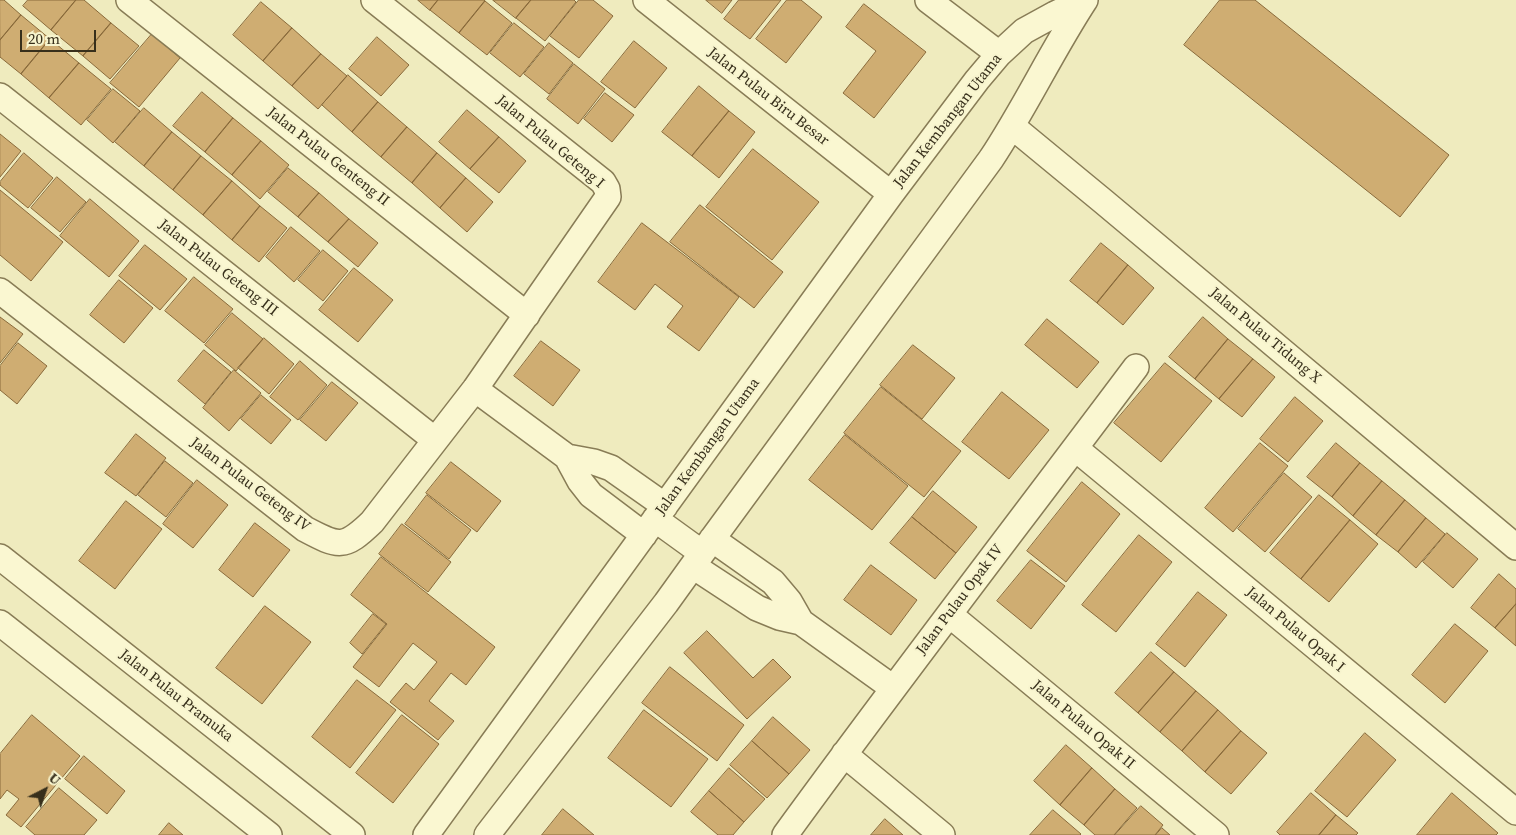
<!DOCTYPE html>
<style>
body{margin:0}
#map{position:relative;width:1516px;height:835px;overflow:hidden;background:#efebbe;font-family:"Source Serif 4",serif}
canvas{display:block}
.north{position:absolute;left:20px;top:765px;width:50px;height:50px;-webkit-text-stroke:4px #f7f4ce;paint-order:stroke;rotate:41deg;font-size:14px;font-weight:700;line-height:20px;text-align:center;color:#372f1b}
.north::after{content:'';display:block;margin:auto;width:18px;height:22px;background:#372f1b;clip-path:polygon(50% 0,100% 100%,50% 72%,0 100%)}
.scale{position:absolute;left:20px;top:30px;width:76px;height:22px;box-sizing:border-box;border:2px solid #372f1b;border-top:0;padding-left:6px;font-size:15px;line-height:18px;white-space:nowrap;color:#372f1b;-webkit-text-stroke:4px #f7f4ce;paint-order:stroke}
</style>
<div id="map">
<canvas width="1516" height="835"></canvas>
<div class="north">U</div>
<div class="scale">20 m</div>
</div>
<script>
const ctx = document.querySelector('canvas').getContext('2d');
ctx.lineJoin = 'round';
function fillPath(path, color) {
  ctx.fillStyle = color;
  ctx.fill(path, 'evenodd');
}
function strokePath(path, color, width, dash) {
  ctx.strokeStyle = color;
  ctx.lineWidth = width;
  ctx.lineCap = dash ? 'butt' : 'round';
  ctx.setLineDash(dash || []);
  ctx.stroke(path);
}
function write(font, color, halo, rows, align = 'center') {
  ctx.font = font + ' "Source Serif 4",serif';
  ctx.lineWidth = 4;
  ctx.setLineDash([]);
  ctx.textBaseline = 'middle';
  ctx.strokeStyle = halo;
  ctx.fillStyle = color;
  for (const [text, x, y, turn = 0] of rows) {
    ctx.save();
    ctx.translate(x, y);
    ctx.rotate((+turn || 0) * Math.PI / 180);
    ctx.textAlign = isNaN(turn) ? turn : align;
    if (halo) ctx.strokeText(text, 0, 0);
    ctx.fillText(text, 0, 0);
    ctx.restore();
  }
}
const building = new Path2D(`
 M0,0H4L21,15L0,40Z
 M28,0H76L51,30L23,6Z
 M76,0H84L111,23L83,56L51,30Z
 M418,0H438L430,10Z
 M438,0H484L485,1L459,33L430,10Z
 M493,0H531L516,18Z
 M531,0H574L576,2L545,41L516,18Z
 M579,0H593L613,16L579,58L550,36Z
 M706,0H732L722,13Z
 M739,0H781L750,39L724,19Z
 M787,0H801L822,17L786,63L756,39Z
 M1220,0H1255L1449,155L1400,217L1184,45Z
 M485,1L512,23L487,55L459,33Z
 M261,2L292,28L263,61L233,35Z
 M864,4L926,52L874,118L843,93L876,51L846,27Z
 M21,15L50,39L21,74L0,57V40Z
 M111,23L139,46L110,79L83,56Z
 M514,23L544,47L520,77L490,53Z
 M292,28L321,54L292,86L263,61Z
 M152,34L180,58L139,107L110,83Z
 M377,37L409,65L381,96L349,69Z
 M50,39L79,63L49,98L21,74Z
 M634,41L667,68L635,108L601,82Z
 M549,43L573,63L549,94L524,74Z
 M321,54L347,76L318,109L292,86Z
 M79,63L111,89L81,125L49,98Z
 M574,64L605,89L578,124L547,99Z
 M348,75L378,102L352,132L322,105Z
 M699,86L729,111L692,156L662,132Z
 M113,89L140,111L113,143L87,120Z
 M202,92L233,118L205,152L173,126Z
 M605,93L634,115L612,142L584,119Z
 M378,102L407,127L381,157L352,132Z
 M144,108L172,132L144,166L115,142Z
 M467,110L499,137L470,169L439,142Z
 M729,111L755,132L719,178L692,156Z
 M233,118L261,141L232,175L205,152Z
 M407,127L437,153L412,183L381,157Z
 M172,132L201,156L173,190L144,166Z
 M0,134L21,151L0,177Z
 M499,137L526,161L499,193L470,169Z
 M261,141L289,165L260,199L232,175Z
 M753,149L819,202L772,260L706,207Z
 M24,153L53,178L28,208L0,185V182Z
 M437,153L466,178L440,208L412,183Z
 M201,156L232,181L203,215L173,190Z
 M288,168L319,193L298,217L268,192Z
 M57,177L86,202L60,232L31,208Z
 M466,178L493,202L467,232L440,208Z
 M232,181L260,206L232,240L203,215Z
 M0,190L63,242L31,281L0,255Z
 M319,193L349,219L328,242L298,217Z
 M90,199L139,241L109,277L60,236Z
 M700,205L783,272L754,308L670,242Z
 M260,206L287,228L259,262L232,240Z
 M349,219L378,243L358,267L328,242Z
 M642,223L739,297L699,351L667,327L683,306L655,284L635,310L598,282Z
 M291,227L320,251L294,282L266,257Z
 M1101,243L1128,265L1097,303L1070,281Z
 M145,245L187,279L160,310L119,276Z
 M323,250L348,271L323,301L298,280Z
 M1128,265L1154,288L1123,325L1097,303Z
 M354,268L393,300L358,342L319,310Z
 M194,277L233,309L204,343L165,311Z
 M119,280L153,308L124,343L90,315Z
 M232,313L263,339L236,371L205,345Z
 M0,317L23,334L0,363Z
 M1203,317L1228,339L1195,379L1169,357Z
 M1047,319L1099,362L1077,388L1025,345Z
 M264,338L294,364L269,394L238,368Z
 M1228,339L1253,359L1219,399L1195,379Z
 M541,341L580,370L553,406L514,376Z
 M18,343L47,366L17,404L0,390V366Z
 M913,345L955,378L922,419L880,385Z
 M204,350L231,372L205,404L178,381Z
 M1253,359L1275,377L1242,417L1219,399Z
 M300,361L327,385L298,420L270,397Z
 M1165,363L1212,401L1161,462L1114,423Z
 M234,370L261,393L229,431L203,408Z
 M332,382L358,403L326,441L300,420Z
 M881,387L961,451L924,497L844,433Z
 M1002,392L1049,430L1009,479L962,442Z
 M261,395L291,420L271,444L241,419Z
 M1295,397L1323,421L1288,462L1260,439Z
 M136,434L166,458L136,496L105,473Z
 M845,435L908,486L872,530L809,480Z
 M1260,443L1288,466L1233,532L1205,508Z
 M1336,443L1360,463L1332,497L1307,477Z
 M165,461L193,483L166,517L138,495Z
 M451,462L501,501L477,532L426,493Z
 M1360,463L1382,481L1353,516L1332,497Z
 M1284,473L1312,497L1265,552L1238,529Z
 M197,480L228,505L193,548L163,524Z
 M1382,481L1405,500L1376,535L1353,516Z
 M1082,482L1120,514L1066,582L1027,551Z
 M933,491L977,527L956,553L912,517Z
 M427,495L471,530L449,559L405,524Z
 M1319,495L1350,520L1301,579L1270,553Z
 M1405,500L1426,518L1398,552L1376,535Z
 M126,501L162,529L115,589L79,561Z
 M912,517L956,553L935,579L890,543Z
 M1426,518L1445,534L1416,568L1398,552Z
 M1350,520L1378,544L1329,602L1301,579Z
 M255,523L290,550L253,597L219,570Z
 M402,524L451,562L428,592L379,554Z
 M1447,533L1478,559L1453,588L1423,562Z
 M1139,535L1172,562L1116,632L1082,605Z
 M381,557L495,647L466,685L451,673L429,701L454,721L438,740L390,702L406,683L414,690L437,662L413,643L379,687L353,667L387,624L351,595Z
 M1031,560L1065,586L1031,629L997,601Z
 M871,565L917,600L891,635L844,600Z
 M1499,574L1516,589V604L1495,628L1471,608Z
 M1198,592L1227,615L1185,667L1156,644Z
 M1516,604V646L1495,628Z
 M265,606L311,642L262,704L216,668Z
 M373,614L386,624L362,654L350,643Z
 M1455,624L1488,651L1445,703L1412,675Z
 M707,631L753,678L773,659L791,677L747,719L684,653Z
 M1151,652L1174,672L1138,713L1115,693Z
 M670,667L744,725L717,761L642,703Z
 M1174,672L1196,691L1160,732L1138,713Z
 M357,680L396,710L350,768L312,737Z
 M1196,691L1218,710L1182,751L1160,732Z
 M644,710L708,759L671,807L608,758Z
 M1218,710L1241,731L1205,772L1182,751Z
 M32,715L80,756L21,827L6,815L19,799L7,790L0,799V754Z
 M402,715L439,744L393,803L356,773Z
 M773,717L810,750L789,774L752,741Z
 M1241,731L1267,753L1231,794L1205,772Z
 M1365,733L1396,760L1347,817L1315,791Z
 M752,741L789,774L767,798L730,765Z
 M1066,745L1092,768L1060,805L1034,781Z
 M84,756L125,791L107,814L65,779Z
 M729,768L765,799L744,822L709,791Z
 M1092,768L1115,789L1084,825L1060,805Z
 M59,788L97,820L84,835H35L26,827Z
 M1115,789L1137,808L1114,835H1095L1084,825Z
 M709,791L744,822L733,835H718L691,812Z
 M1311,793L1336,815L1319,835H1280L1277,832Z
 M1452,793L1498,833L1496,835H1417Z
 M1141,806L1163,825L1155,835H1115Z
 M563,809L594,835H542Z
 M1053,810L1081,834L1080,835H1030Z
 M1336,815L1358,833L1356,835H1319Z
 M885,819L903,835H871Z
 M169,823L183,835H159Z
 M1162,828L1170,835H1156Z`);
fillPath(building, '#cfad72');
strokePath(building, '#896a3b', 1);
const minor = new Path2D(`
 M129,0L527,315
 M646,0L891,194
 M928,0L999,54
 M0,96L435,440
 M1013,127L1104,202L1516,547
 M0,291L305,529C339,547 344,549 372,522L475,389L608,197L607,189L603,182L374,0
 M475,389L567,457L580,481L591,495L644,535
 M1075,448L1516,812
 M567,457L594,462L611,468L665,506
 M655,519L702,553
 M712,539L773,582L789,601L801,622L893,688
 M0,557L352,835
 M693,566L757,608L779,617L801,622
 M950,615L1216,835
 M0,623L269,835
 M844,754L942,835
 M426,835L891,194L977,80L999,54L1024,31L1055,14L1085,0
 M487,835L666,603L702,553L991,159C1025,108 1051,52 1085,0
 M785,835C900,677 1019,523 1136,367`);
strokePath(minor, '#887c56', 28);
strokePath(minor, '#faf7d1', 25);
write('15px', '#372f1b', '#f7f4ce', [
 ["Jalan Pulau Biru Besar",768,97,38],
 ["Jalan Kembangan Utama",948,121,-52],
 ["Jalan Pulau Geteng I",550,142,40],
 ["Jalan Pulau Genteng II",328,157,38],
 ["Jalan Pulau Geteng III",218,268,38],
 ["Jalan Pulau Tidung X",1265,336,40],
 ["Jalan Kembangan Utama",708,447,-54],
 ["Jalan Pulau Geteng IV",250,485,37],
 ["Jalan Pulau Opak IV",960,600,-53],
 ["Jalan Pulau Opak I",1295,630,40],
 ["Jalan Pulau Pramuka",176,696,38],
 ["Jalan Pulau Opak II",1083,725,40]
]);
</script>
